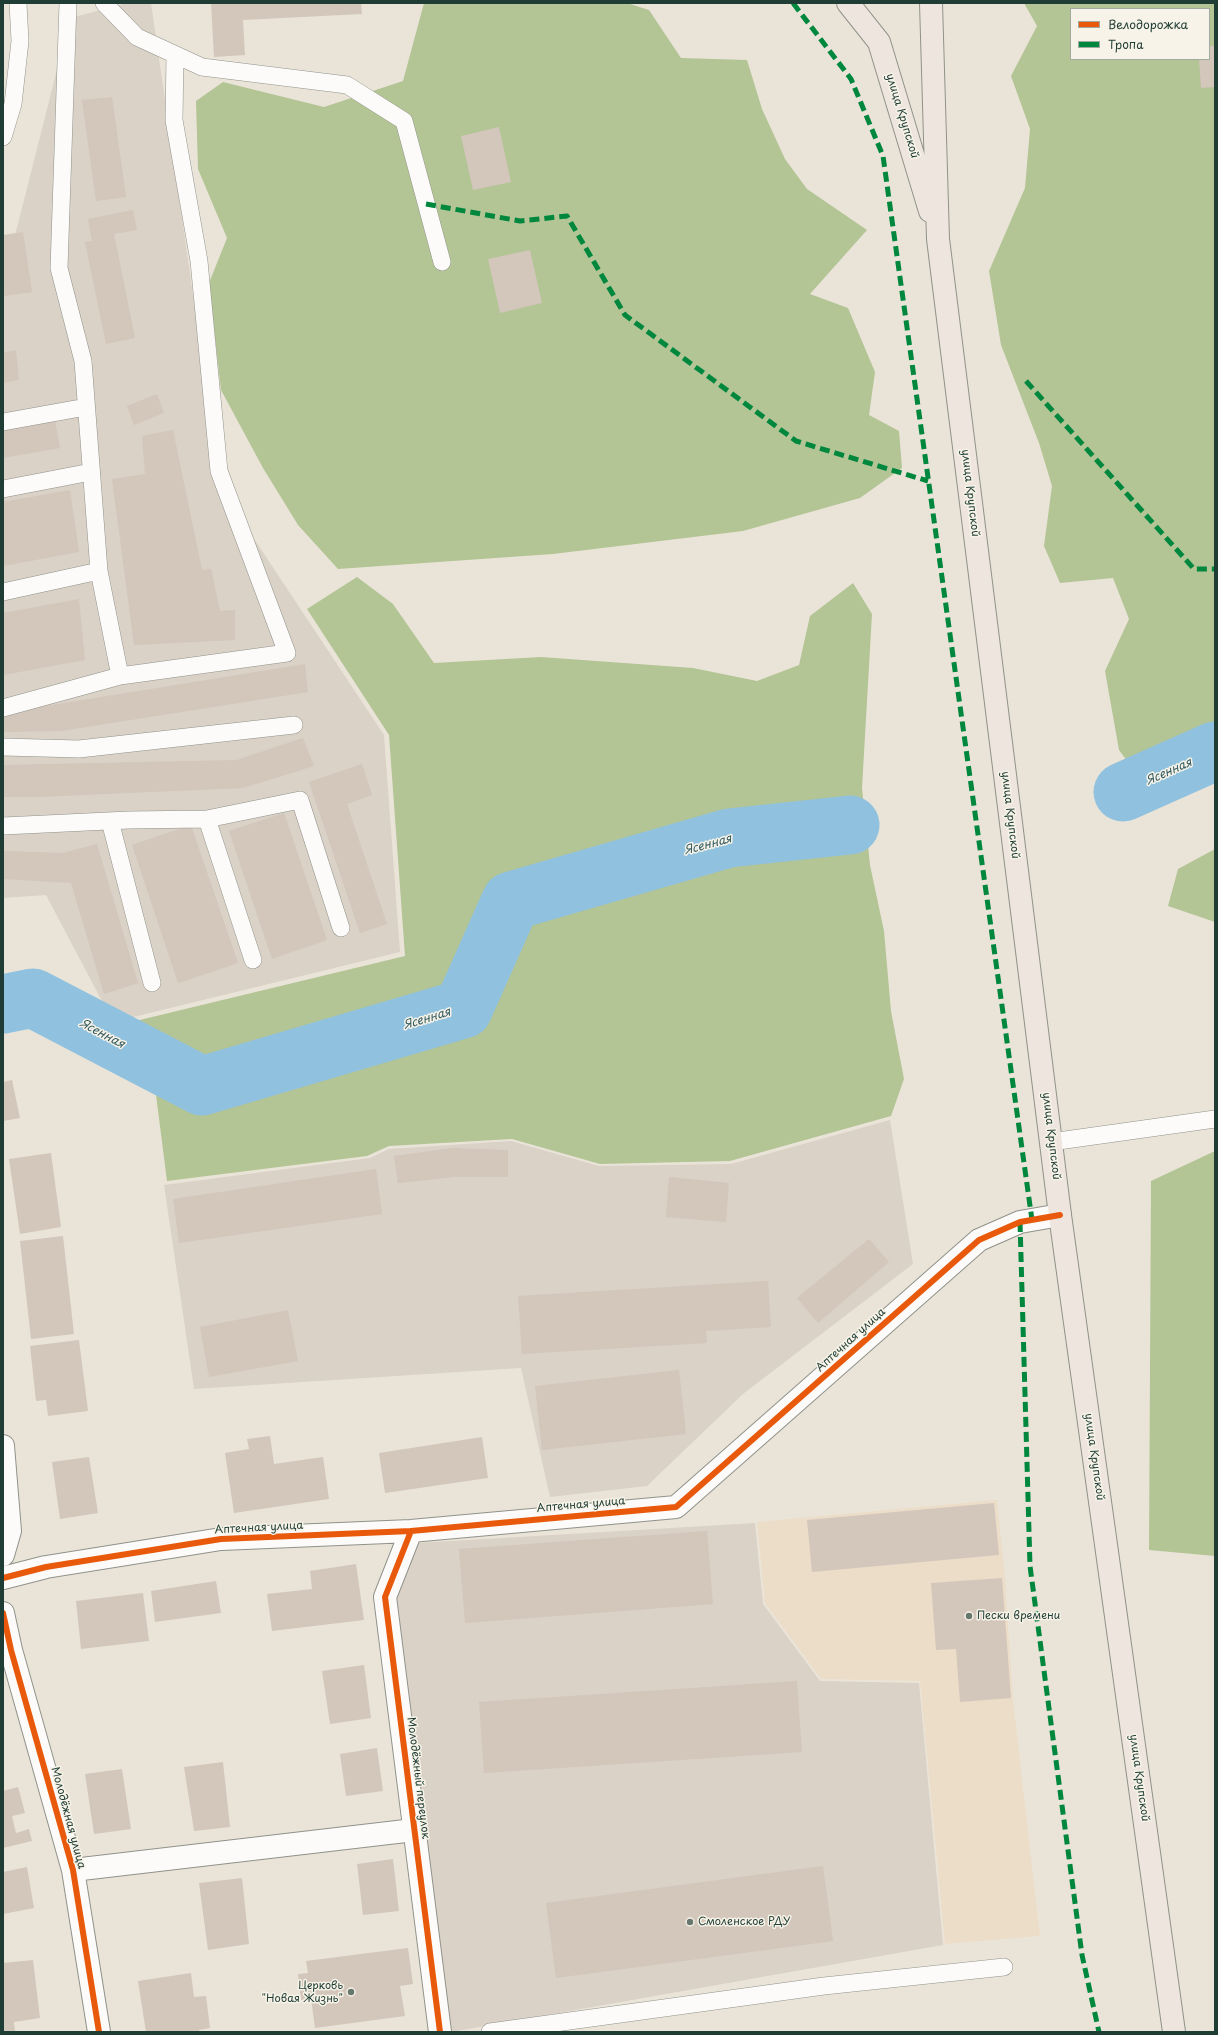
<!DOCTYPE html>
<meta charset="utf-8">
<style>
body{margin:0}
#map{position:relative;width:1218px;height:2035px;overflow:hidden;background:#eae4d8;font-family:"Playpen Sans",sans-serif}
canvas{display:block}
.frame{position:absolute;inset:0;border:4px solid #1f3d34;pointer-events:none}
.legend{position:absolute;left:1070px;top:8px;width:140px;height:52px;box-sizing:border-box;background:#f7f3e8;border:1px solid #a1aaa0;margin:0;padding:5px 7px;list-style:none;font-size:12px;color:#1f3d34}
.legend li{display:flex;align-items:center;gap:8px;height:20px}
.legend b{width:20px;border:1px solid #a1aaa0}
</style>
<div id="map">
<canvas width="1218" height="2035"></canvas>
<div class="frame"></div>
<ul class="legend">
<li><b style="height:5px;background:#e8590c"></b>Велодорожка</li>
<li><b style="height:5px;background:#00873e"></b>Тропа</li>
</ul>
</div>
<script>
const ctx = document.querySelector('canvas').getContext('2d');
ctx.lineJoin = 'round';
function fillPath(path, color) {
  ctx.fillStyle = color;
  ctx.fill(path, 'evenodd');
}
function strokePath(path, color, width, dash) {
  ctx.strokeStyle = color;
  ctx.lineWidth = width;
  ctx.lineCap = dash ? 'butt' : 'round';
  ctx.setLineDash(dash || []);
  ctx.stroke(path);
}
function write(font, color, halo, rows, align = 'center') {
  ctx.font = font + ' "Playpen Sans",sans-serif';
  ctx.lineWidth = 3;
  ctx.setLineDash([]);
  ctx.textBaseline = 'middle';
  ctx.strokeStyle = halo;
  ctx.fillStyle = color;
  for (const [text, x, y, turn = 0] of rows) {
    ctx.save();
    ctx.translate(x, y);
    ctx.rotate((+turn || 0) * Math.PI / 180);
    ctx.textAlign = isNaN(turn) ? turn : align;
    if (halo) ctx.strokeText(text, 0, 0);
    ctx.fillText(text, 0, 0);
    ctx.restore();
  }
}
fillPath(new Path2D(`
 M997,1500L1005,1578L1013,1700L1040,1936L945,1944L920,1681L821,1679L765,1603L757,1522Z`), '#ecddc8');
fillPath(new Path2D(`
 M128,3H151L221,489L384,735L400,952L113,1022L46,895L3,898V283L70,18Z
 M890,1120L913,1264L743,1394L647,1486L550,1497L521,1368L194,1389L164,1185L370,1158L389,1149L511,1141L599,1166L731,1164Z
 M755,1523L763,1604L820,1681L919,1683L943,1945L451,2032L392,1599L418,1543Z`), '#dad1c7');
fillPath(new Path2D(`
 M424,3H627L649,10L681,58L747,60L762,109L785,159L807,189L867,230L810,294L848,308L875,372L869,415L899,431L902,468L860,498L743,531L553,554L338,569L298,525L263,468L221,390L209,283L227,238L198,169L196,101L223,82L324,107L403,81Z
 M1024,3H1215V780L1155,800L1119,750L1105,671L1129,619L1113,578L1060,583L1044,546L1052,486L1039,443L1001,345L989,271L1025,188L1030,129L1011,76L1037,26ZM1071,9H1209V59H1071Z
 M357,577L393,604L434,663L541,657L693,668L757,681L799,665L810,616L853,583L872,614L862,788L870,865L884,931L891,1011L904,1079L891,1116L730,1161L600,1164L512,1139L389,1146L367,1156L167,1181L156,1095L65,1038L405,956L389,735L307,609Z
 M1215,849V922L1168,906L1178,869Z
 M1215,1151V1556L1149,1550L1151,1181Z`), '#b3c495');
strokePath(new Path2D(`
 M1123,792L1215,751
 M3,1004L33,998L202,1086L463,1009L511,901L729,838L850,825`), '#90c2df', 59);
fillPath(new Path2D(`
 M211,3H361L362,14L243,20L245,55L214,57Z
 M1209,46H1215V87L1201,88L1199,59H1209Z
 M112,97L126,197L96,201L82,100Z
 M499,127L511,182L473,190L461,136Z
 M133,210L137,230L114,234L135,338L106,344L85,242L92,241L88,219Z
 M23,232L32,292L3,296V235Z
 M530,250L542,303L500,313L488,259Z
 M16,350L19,380L3,383V353Z
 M157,394L164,413L134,425L127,406Z
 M54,415L60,448L3,458V424Z
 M173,430L202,570L211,569L220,611L235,610V640L134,645L112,479L145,474L142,436Z
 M70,490L79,552L3,566V502Z
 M79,599L85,660L3,675V613Z
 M305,664L308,692L61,731L3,732V713Z
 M303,738L314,766L243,788L37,797H3V765L237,760Z
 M362,764L372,795L347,804L387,924L360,933L309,782Z
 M284,813L327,940L272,959L229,831Z
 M191,825L238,963L178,983L132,845Z
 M97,844L138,983L104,994L71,883L3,879V851L63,853Z
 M12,1080L20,1118L3,1121V1082Z
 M452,1148L508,1150V1177H454L398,1183L394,1156Z
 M51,1153L61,1227L20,1234L9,1159Z
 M376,1169L382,1214L179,1243L173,1199Z
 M669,1177L729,1183L726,1222L666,1217Z
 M63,1236L74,1334L31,1339L20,1241Z
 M869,1239L889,1262L818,1323L797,1298Z
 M768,1281L771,1327L706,1331L707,1343L522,1354L518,1296Z
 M288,1310L298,1361L209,1377L200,1327Z
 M79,1340L88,1411L48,1416L46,1400L36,1401L30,1346Z
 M679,1370L686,1434L542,1450L535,1386Z
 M270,1436L274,1464L323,1457L329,1499L234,1513L225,1453L249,1449L247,1439Z
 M482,1437L488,1478L385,1493L379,1453Z
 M89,1457L98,1513L60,1519L52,1462Z
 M994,1503L999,1555L812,1572L807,1520Z
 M707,1531L713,1604L465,1623L459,1549Z
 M356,1564L364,1620L272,1631L267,1594L312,1589L310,1571Z
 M1002,1578L1011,1698L960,1702L956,1649L936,1650L931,1583Z
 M216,1581L221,1613L155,1622L151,1591Z
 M143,1593L149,1641L81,1649L76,1601Z
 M364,1665L371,1718L330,1724L322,1671Z
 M797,1681L802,1752L484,1773L479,1702Z
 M377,1748L383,1791L346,1796L340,1754Z
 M223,1762L230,1827L194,1831L184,1767Z
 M122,1769L131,1829L94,1834L85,1774Z
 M18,1787L25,1813L12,1816L16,1833L29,1829L32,1841L3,1848V1791Z
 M393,1859L399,1911L363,1915L357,1864Z
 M823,1866L833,1941L556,1978L546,1903Z
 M27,1867L34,1908L3,1914V1872Z
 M242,1878L249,1944L208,1950L199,1883Z
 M408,1948L413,1984L400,1986L405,2016L315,2028L311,1998L301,2000L298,1974L308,1973L306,1961Z
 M33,1960L40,2018L14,2022L15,2032H3V1963Z
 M191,1973L194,1997L206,1996L210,2028L199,2030V2032H146L138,1981Z`), '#d3c6bb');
const service = new Path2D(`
 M68,3L59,268L83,361L99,571L120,676
 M104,3L137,37L202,67L347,85L404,121L442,262
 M3,137L13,104L20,41L18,3
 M3,422L86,407
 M3,489L91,472
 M3,592L99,571
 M3,708L120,676L287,653L219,471L199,261L174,120L175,55
 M3,747L79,749L294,725
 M207,819L253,960
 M110,821L152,983
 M3,826L129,820L207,819L300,800L341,928
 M1051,1142L1215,1119
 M490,2032L824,1986L1004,1967`);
const minor = new Path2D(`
 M3,1446L10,1531L3,1555
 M411,1531L385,1597L440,2032
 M3,1578L46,1567L221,1539L411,1531L676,1507L979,1240L1020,1222L1060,1215
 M3,1613L11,1650L73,1870L99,2032
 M73,1870L414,1830`);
const primary = new Path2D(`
 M848,3L879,42L930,211
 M931,3L938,239L1060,1215L1174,2032`);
strokePath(service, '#90928a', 18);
strokePath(minor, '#90928a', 24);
strokePath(primary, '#90928a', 24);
strokePath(service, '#fcfbf9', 17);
strokePath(minor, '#fcfbf9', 22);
strokePath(primary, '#eee6de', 22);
strokePath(new Path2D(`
 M793,3L851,79L883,156L1032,1220
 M426,204L520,221L567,216L625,315L796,441L928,481
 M1026,381L1194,569H1215
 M1020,1222L1030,1566L1082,1955L1099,2032`), '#00873e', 5, [10, 5]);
strokePath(new Path2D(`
 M411,1531L385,1597L440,2032
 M3,1578L46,1567L221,1539L411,1531L676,1507L979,1240L1020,1222L1060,1215
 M3,1613L11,1650L73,1870L99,2032`), '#e8590c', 6);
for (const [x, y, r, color] of [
 [969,1616,4,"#66776d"],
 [690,1922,4,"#66776d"],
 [351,1992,4,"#66776d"]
]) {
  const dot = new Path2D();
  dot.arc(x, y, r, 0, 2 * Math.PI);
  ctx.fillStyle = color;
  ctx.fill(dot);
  strokePath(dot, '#f7f3e8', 1.5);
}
write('11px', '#1f3d34', '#f7f3e8', [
 ["улица Крупской",902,116,73],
 ["улица Крупской",970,493,83],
 ["улица Крупской",1010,815,83],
 ["улица Крупской",1051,1136,83],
 ["Аптечная улица",851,1340,-42],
 ["улица Крупской",1094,1457,82],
 ["Аптечная улица",581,1505,-5],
 ["Аптечная улица",259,1528,-3],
 ["Молодёжный переулок",418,1778,83],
 ["улица Крупской",1139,1778,82],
 ["Молодёжная улица",68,1818,75]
]);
write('11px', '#1f3d34', '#f7f3e8', [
 ["Пески времени",977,1616],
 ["Смоленское РДУ",698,1922],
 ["Церковь",343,1986,"right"],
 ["\"Новая Жизнь\"",343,1999,"right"]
], 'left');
write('italic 12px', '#325a60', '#f7f3e8', [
 ["Ясенная",1169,772,-24],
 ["Ясенная",708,845,-15],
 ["Ясенная",427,1019,-17],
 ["Ясенная",102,1034,28]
]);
</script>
